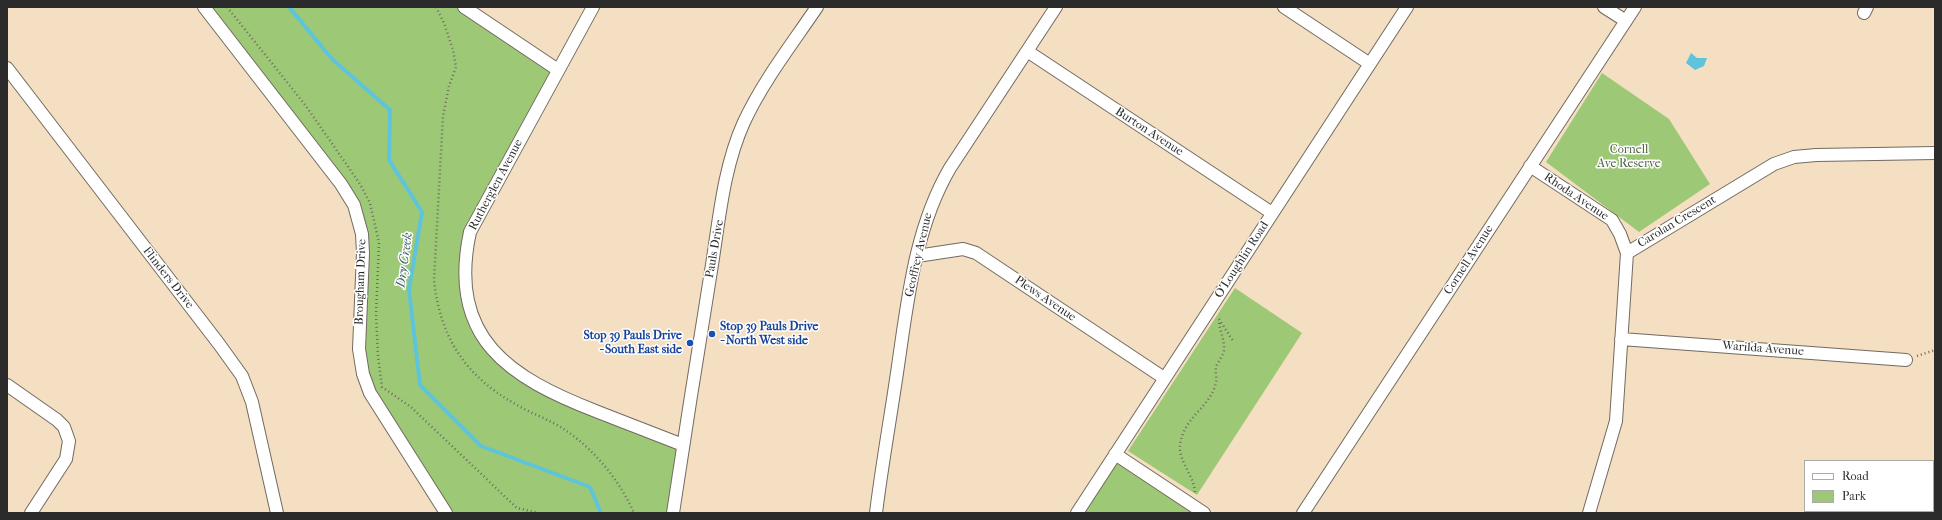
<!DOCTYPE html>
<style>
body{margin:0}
#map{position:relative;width:1942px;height:520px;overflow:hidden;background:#f4dfc2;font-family:"IM FELL French Canon",serif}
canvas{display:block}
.frame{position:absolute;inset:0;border:8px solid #2b2b2b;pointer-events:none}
.legend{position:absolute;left:1804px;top:460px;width:130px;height:52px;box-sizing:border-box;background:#fff;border:1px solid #aaa;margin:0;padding:5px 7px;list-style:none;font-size:12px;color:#2b2b2b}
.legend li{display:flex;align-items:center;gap:8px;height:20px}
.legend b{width:20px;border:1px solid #aaa}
</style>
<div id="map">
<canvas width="1942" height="520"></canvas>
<div class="frame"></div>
<ul class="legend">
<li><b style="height:5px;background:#fff"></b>Road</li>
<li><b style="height:11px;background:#9dc976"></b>Park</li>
</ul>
</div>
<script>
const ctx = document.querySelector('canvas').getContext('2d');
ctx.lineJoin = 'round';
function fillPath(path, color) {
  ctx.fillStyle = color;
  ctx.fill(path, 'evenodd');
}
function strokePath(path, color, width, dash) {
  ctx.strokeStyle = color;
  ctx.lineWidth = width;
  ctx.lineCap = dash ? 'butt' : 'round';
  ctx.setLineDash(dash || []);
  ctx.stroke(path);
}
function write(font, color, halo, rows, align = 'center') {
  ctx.font = font + ' "IM FELL French Canon",serif';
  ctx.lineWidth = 3;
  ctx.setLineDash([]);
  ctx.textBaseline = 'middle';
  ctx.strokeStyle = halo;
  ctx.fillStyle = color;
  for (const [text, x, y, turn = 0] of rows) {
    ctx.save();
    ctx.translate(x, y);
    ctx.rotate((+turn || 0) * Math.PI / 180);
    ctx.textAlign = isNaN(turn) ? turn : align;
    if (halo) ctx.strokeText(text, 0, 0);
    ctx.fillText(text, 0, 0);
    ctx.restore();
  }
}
fillPath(new Path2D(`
 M203,7H464L558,70L473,226L469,306L514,371L683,445L671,513H443L370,393L359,355L358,215Z
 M1602,73L1669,119L1710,184L1639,232L1546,162Z
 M1235,288L1302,333L1197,495L1128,451Z
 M1115,454L1204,513H1074Z`), '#9dc976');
fillPath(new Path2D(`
 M1691,53L1697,58H1707L1704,66L1695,70L1686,63Z`), '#5ec4dc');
strokePath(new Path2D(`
 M289,7L332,59L390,110L389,160L422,212L409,289L420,385L481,446L590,487L601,513`), '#5ec4dc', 4);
const street = new Path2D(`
 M204,7L341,184L354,205L362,234L363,253L359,349L363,374L370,393L446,513
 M464,7L558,70
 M593,7L470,232C447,339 510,378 598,412C626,423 655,434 683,445
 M1284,7L1370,64
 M1604,7L1626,21
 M1864,13L1867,7
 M1027,51L1272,213
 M7,68L219,344L242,376L252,402L277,513
 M1530,166L1612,220L1620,234L1627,253
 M917,256L963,249L976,253L1164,378
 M1621,339L1906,360
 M7,385L57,420L64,427L69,441L66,459L31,513
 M1115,454L1204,513
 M673,513C685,432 698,352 711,271C719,222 723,168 744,122C763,81 792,44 817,7
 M876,513C882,464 891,415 898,366C908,298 915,228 950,168L1056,7
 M1077,513L1407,7
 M1303,513L1635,7
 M1589,513L1616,421L1627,253L1774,164L1794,157L1816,155L1935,153`);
strokePath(street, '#716a60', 14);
strokePath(new Path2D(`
 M227,7L306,106L360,184L370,203L379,243L376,314L378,356L382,387L411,407L517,508L539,513
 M436,7L444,23L453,50L456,67L449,86L443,116L434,280C440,338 466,377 517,405C532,414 551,420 565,430C594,449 620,481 634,513
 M1219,319L1233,341
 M1917,356L1935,350
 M1195,492C1194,476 1179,462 1180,446C1183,416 1211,408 1216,382C1217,378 1215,372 1216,367C1218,361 1223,357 1224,350C1225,340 1219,330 1219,320`), '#716a60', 2.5, [1, 3]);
strokePath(street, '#fff', 12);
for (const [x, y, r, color] of [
 [712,334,4,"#1a4fb4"],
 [690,343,4,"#1a4fb4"]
]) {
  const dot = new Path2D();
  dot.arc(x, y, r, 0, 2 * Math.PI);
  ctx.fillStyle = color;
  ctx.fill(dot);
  strokePath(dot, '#fff', 1.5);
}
write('12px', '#2b2b2b', '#fff', [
 ["Burton Avenue",1149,132,33],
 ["Rutherglen Avenue",496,185,-62],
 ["Rhoda Avenue",1576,197,34],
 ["Carolan Crescent",1677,222,-31],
 ["Pauls Drive",715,249,-80],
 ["Geoffrey Avenue",919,255,-77],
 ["O'Loughlin Road",1242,260,-57],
 ["Cornell Avenue",1469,260,-57],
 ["Flinders Drive",168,278,52],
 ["Brougham Drive",361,282,-88],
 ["Plews Avenue",1045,299,34],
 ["Warilda Avenue",1763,349,4]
]);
write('12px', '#536245', '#fff', [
 ["Cornell",1629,150],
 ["Ave Reserve",1629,164]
]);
write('bold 12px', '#164399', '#fff', [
 ["Stop 39 Pauls Drive",720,327],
 ["- North West side",720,341],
 ["Stop 39 Pauls Drive",682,336,"right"],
 ["- South East side",682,350,"right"]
], 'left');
write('italic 13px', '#3d6169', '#fff', [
 ["Dry Creek",405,260,-82]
]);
</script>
